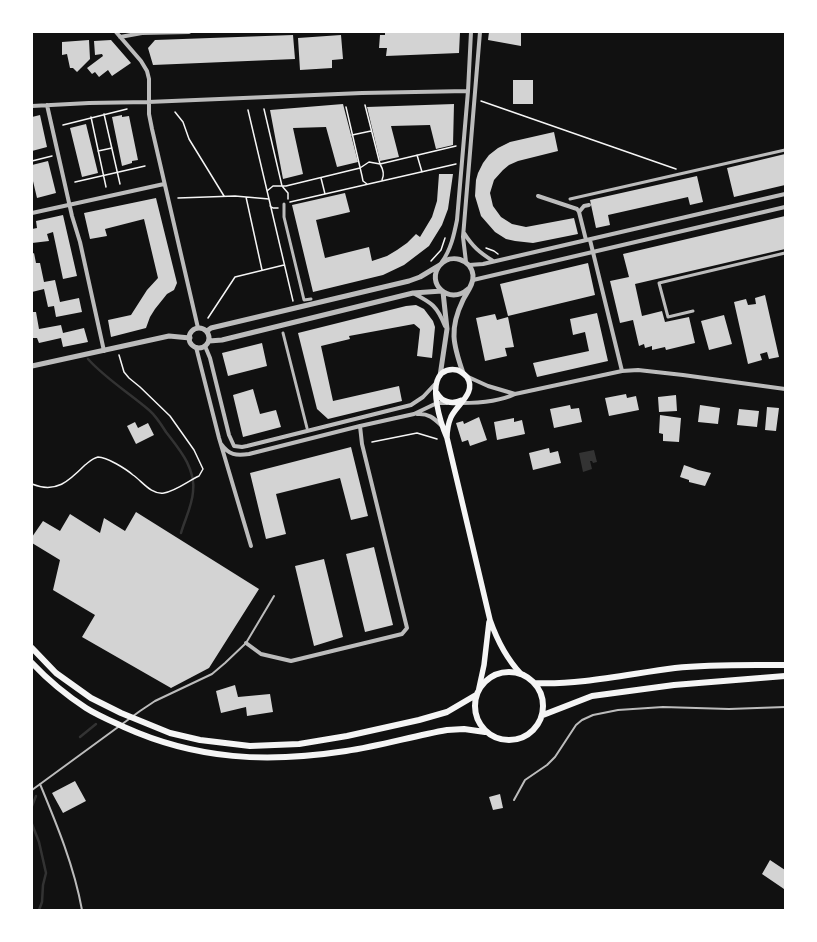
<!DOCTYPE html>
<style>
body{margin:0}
#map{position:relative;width:817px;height:942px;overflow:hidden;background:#111;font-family:"Source Serif 4",serif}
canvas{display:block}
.frame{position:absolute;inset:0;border:33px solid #fff;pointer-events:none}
</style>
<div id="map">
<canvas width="817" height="942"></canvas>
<div class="frame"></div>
</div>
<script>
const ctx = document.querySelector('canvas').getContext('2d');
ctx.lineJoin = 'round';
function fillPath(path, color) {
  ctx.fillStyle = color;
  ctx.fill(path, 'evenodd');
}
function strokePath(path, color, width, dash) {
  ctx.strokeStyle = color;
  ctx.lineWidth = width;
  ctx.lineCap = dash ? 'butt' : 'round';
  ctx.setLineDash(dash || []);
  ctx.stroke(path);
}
fillPath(new Path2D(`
 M594,450L597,462L593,463L592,461H590L592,469L583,472L579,453Z`), '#333');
strokePath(new Path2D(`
 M88,359C106,379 128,392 149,410C156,416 161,424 166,432C179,449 196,468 193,492C192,506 185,519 181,533
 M80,737L96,724
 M32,806L36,796
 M32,824L39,842L46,873L43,885L42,902L39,910`), '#333', 2.5);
fillPath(new Path2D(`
 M385,32H460L459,53L386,56L387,48H379L380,35H385Z
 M489,32H521V46L488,40Z
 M293,35L295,59L153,65L148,48L155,40Z
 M341,35L343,59L332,60V68L300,70L298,38Z
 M89,40L90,59L77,72L73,68H70L67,54L62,55V42Z
 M111,40L131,63L112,76L108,70L99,77L95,72L92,74L87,68L103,56L102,54L95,55L94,41Z
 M513,80H533V104H513Z
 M343,104L358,162L337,167L326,127L293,128L303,174L283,179L270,110Z
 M454,104L453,145L436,149L430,125L391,126L399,157L380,161L367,107Z
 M40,115L47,147L32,151V117Z
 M122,115V117L129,116L138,160L132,161V163L122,166L112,117Z
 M86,124L98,173L82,177L70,128Z
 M554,132L558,151L518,161L509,165L503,170L494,180L490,193L493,206L501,217L512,224L526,227L574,218L578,234L533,243L515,241L506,239L495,232L481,216L475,196L476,180L478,173L483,163L489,155L498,148L510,142Z
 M785,154V185L734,197L727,168Z
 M48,161L56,193L37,198L32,177V165Z
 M439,174H453L448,209L442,225L429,246L404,265L383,275L313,292L292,205L345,193L350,212L316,220L325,258L369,247L372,261L387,256L397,250L407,243L416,234L420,237L432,217L437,201Z
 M697,176L703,202L690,205L688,197L608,215L610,225L596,228L590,200Z
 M156,198L177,283L174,290L167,294L155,309L150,317L146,328L111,337L108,320L131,315L147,290L158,278L144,219L105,229L107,236L90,239L84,213Z
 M63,215L77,276L63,279L53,232L47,234L49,241L32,243V229L37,228L36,221Z
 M785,216V249L635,284L642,316L662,311L665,322L689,317L695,343L666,350L665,347L652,350V346L645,348L644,344L639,346L633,320L620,323L610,281L629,277L623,254Z
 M34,253L36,263H40L44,282L55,280L60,302L79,298L82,312L56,317L54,306L48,307L44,289L32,292V254Z
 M588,263L595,295L508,316L500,284Z
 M765,295L779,357L769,359L767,352L760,354L762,360L748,364L734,302L746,299L748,305L756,304L755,298Z
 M416,305L424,309L433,321L435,327L432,358L417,356L420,329L414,324L349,336L350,339L321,346L333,401L399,386L402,401L328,419L317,409L298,333L406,306Z
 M32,312H36L39,329L61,325L63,333L84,328L88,342L63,347L61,338L39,343L37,338H32Z
 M597,313L608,361L537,377L533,363L589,351L585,332L573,335L570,319Z
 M495,314L497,320L508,317L514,347L505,348L507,356L485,361L476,318Z
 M724,315L732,344L709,350L701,321Z
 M262,343L267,366L228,376L222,353Z
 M253,389L260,414L276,410L281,427L243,437L233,395Z
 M626,394L627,398L636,396L639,410L609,416L605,398Z
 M676,395L677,411L659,412L658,397Z
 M570,405L571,409L579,408L582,422L554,428L550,409Z
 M700,405L720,408L718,424L698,422Z
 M767,407L779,408L776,431L765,430Z
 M739,409L759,411L757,427L737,425Z
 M660,415L681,418L679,442L663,441V434L659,433Z
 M479,417L487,440L470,446L468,440L462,442L456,423L463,421L464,424Z
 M514,418V422L522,420L525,434L497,440L494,422Z
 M135,422L138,428L148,423L154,435L136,444L127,426Z
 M351,447L368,516L351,520L340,478L276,494L286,534L266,539L250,473Z
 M549,448L550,453L558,451L561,463L533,470L529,453Z
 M684,465L698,470L711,473L705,486L689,482V480L680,477Z
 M136,512L259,589L209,668L171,688L82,637L95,615L53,590L60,560L32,543V537L43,521L60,531L70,514L100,533L104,518L125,531Z
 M374,547L393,625L365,632L346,554Z
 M324,559L343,637L314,646L295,566Z
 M235,685L238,697L270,694L273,712L247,716L246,707L221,713L216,691Z
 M75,781L86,801L63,813L52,793Z
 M500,794L503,808L493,810L489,797Z
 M770,860L785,870L784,889L762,874Z`), '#d3d3d3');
strokePath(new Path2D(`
 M481,101L676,169
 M365,105L380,164C383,169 385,174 382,180
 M346,107L362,176L363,181L367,184
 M264,109L282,186L288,193V199
 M248,110L293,301
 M175,112L183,122L189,139L224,196
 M104,114L120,184
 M91,117L106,187
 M63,125L127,109
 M352,135L371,131
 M98,151L112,148
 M417,155L422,172
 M32,161L52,156
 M321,178L325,194
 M75,182L145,166
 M267,191L273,186H286L360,168L369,162L380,164L456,146
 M246,197L262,270
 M178,198L235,196L269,199
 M290,202L456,164
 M270,206L273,208H278
 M486,248L494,251L498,254
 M431,261L441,250L445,238
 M208,318L235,277L284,265
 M372,442L417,433L437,439
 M32,484C56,494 69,481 85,465C89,462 93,458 98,457C107,457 126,469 133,475C142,481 151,495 164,493C176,491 188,481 199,476L203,469L194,450L170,416L140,387L129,378L124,372L119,355`), '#f5f5f5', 1.5);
strokePath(new Path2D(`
 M40,784C57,825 74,866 82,910
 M32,790L140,711L155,701L212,674L225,663L246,643L274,596
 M514,800L525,780L547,765L555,757L576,725L582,720L593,715L618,710L663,707L729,709L785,707`), '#bcbcbc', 2);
strokePath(new Path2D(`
 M570,199L785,150
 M284,204V217L304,300L311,299
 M693,311L668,317L659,283L785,253
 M283,333L307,428`), '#bcbcbc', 3);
strokePath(new Path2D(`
 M116,32L141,61L147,71L149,79V114L152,129L198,328
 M120,37L142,33L189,32
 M47,105L72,216L80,242L104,351
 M32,106L89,103L148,102L362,93L468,91
 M538,196L577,209L579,212L586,240
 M579,212L584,206L589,205
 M32,213L164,184
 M464,233C473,247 479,252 493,261
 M590,240L622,371
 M442,262C451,249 454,235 457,220L468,91L471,32
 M466,262L463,237L480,32
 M469,265L483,264L785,194
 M473,280L785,207
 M413,293C432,303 437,306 445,326
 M205,346L210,358L229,435L234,446L242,447L247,446L411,405L423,397L437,382
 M196,347L219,438L251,546
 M466,376L488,386L515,394
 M461,403C479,403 499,402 515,394L622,371L638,370L683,375L785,389
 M417,414C428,413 434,418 442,426
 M221,444C229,455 236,456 249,454L360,426L414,414L437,403H447
 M246,643L261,654L291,661L402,634L407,628L362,444L360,426`), '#bcbcbc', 4);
strokePath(new Path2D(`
 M189 338a10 10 0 1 1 20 0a10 10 0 1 1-20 0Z
 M207,331L211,328L409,281L420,277L440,265
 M209,341L222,340L413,293L442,291
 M32,366L169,336L190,338
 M463,373C453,344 449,329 463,300C467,292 474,284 473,275C471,259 451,253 440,265C425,283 449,306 468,289
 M440,376L447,329L443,292`), '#bcbcbc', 5);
strokePath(new Path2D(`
 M437,393C442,402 452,405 462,400
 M447,438C447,431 448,424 451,417C457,404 477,393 467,377C464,374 461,371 457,370C452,369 446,370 442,373C428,385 441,424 447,438L490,620C497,640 506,658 521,674
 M479,688L484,665L489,622`), '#f5f5f5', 5.5);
strokePath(new Path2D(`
 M32,648L56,673L91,698L121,713L170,733L200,740L250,746L299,744L347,736L419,720L447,712L476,695
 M32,663C48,680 66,695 86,708C97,715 111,721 124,727C197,760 267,763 346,751C380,746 413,736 447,730L464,729L485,732
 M475 706a34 34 0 1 1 68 0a34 34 0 1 1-68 0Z
 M534,683C581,685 628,674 675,668C711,664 748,665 785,665
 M543,715L592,696L674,685L785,676`), '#f5f5f5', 6);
</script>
